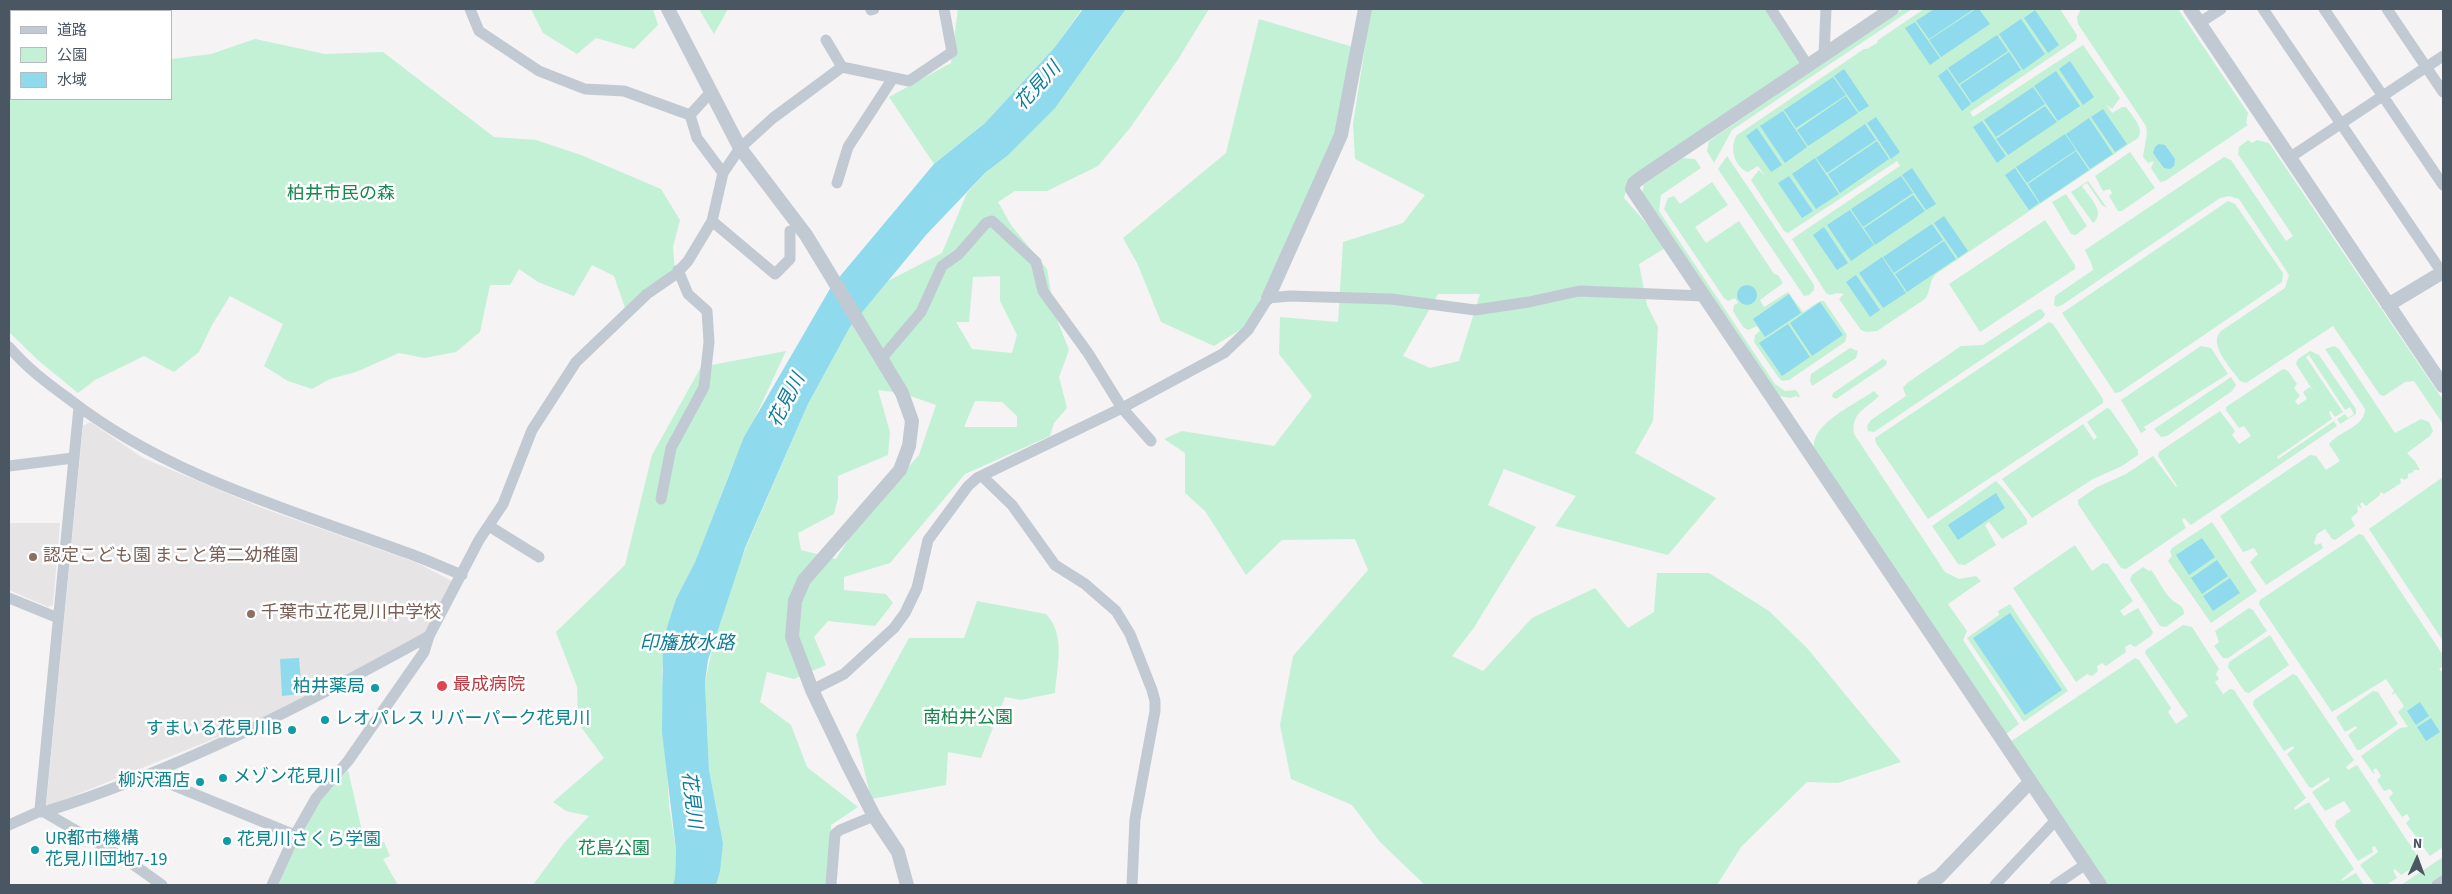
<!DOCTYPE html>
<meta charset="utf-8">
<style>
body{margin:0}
#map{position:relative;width:2452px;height:894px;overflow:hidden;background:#f5f3f3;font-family:"Source Sans 3","Noto Sans JP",sans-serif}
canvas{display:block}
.frame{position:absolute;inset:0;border:10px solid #4a5661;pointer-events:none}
.legend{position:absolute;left:10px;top:10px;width:162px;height:90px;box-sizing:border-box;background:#fff;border:1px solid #b7bbc0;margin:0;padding:6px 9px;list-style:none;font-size:15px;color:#4a5661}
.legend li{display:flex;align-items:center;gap:10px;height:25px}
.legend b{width:25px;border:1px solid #b7bbc0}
.north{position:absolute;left:2392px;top:834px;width:50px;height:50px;-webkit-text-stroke:4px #fff;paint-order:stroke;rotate:2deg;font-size:14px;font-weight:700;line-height:20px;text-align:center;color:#4a5661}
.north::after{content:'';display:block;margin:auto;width:18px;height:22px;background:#4a5661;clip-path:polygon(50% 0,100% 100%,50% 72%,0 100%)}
</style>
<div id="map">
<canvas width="2452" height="894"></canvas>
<div class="frame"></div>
<ul class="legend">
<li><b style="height:6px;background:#c1cad2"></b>道路</li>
<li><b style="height:14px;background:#c3f1d5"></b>公園</li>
<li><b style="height:14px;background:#90daee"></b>水域</li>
</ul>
<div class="north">N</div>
</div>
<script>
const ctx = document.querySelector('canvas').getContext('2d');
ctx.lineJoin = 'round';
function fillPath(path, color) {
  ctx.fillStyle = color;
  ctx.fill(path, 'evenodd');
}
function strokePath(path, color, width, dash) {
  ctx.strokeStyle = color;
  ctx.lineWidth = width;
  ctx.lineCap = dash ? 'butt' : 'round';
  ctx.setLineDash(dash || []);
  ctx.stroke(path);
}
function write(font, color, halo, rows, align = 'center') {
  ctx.font = font + ' "Source Sans 3","Noto Sans JP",sans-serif';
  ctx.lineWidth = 5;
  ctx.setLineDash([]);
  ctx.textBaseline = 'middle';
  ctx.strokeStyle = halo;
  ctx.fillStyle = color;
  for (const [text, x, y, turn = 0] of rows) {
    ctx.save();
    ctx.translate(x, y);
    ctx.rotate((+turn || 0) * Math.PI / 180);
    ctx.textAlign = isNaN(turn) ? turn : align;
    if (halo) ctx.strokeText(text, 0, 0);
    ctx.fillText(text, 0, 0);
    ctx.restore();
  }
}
fillPath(new Path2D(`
 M90,422L143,458L262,508L415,562L452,581L423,637L280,712L46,807L83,426Z
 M9,523H60L53,605L48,607L9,590Z`), '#e6e4e5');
fillPath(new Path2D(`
 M531,9H653L658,25L634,49L596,38L577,54L543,33Z
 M701,9H728L714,34L700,11Z
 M958,9H1082L1055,47L985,123L934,164L889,97L951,63Z
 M1126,9H1209L1177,61L1130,128L1098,166L1047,191H1015L998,202L1011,225L1047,269L1054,312L1069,350L1059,377L1067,408L1054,423L1050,436L965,474L890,563L844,577V590L886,594L893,603L875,626L828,621L814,637L826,665L794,679L767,672L760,702L791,725L807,767L858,807L831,825L830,884L716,885L723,843L709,770L705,682L715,636L734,575L808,404L850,327L888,281L942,253L967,193L1093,56ZM1000,276V301L1017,335L1012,353L972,349L956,322H969L973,277ZM878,390L902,393L936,405L919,455L858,524L836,559L801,550L798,533L834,514L838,498V476L888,455L890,432ZM975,401L1002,402L1017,416V427H964Z
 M1371,9H1766L1800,63L1629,181L1624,198L1667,247L1639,264L1647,305L1658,327L1653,421L1635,453L1716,498L1668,555L1555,526L1576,496L1504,469L1488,505L1536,527L1473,629L1452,656L1483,671L1532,618L1595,588L1628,628L1654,612L1657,573H1709L1769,611L1807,648L1901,762L1838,783L1807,782L1741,847L1717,885H1425L1380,842L1352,805L1291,779L1280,725L1293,656L1368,570L1355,539L1282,540L1246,575L1205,511L1185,493V453L1164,439L1182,431L1274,446L1312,396L1279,354L1280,317L1338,322L1343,242L1403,223L1425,195L1355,159L1353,124ZM1438,294H1480L1459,361L1430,368L1403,356Z
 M1903,9H1912L1732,130L1714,163L1707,151L1709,141Z
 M1924,9H2060L2077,35L2076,40L1970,112L1973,117L2083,45L2120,98L2112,109L2106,104L2112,113L2122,107H2126C2132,116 2145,128 2138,138L1936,274C1928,282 1931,292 1925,299L1877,331L1866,332L1861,330L1839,299L1844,294L1837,293L1830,295L1826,293L1792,239L1900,166L1897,161L1788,233L1784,231L1751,180L1759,170L1765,176L1758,166L1748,172C1734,167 1729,147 1737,135L1864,49H1867L1877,43L1878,40Z
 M2081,9H2178L2248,113L2246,123L2248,125L2165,181L2160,182L2151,168L2154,161L2148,163L2143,157L2147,133L2146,126L2078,24L2077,17Z
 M1259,19L1353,47L1334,144L1248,325L1214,346L1161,322L1138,265L1123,238L1226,153Z
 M255,39L325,54L383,52L494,137L536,140L581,155L661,189L680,220L673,247L675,273L647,287L625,308L614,276L592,265L574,296L538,282L519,269L510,285H490L480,332L456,352L424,358L399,353L356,372L330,379L312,389L288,381L264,366L283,324L230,296L212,325L199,352L174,372L144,356L95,380L78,393L39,361L9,332V42H11V99H171V59L211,54Z
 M2248,140L2252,143L2257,140L2269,143L2443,400V424L2414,381L2405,382L2384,396L2380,395L2333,326L2246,383L2240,381C2232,369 2207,344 2221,331L2285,288L2289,275L2239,199L2229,196L2220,198L2062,305L2057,307L2054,305L2055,296L2093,270L2092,265L2085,250L2224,157L2231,160L2286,241L2293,236L2238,154L2239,147Z
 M2130,152L2155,188L2122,211H2118L2109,196L2112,193L2110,189L2103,191L2095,176Z
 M1727,156L1814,285V290L1809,295L1804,296L1718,169Z
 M1683,158L1695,159L1701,168L1661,195L1659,211L1775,384L1785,391L1796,390L1800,396L1798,398L1797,396L1790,398L1779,396L1642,194L1644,184Z
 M2088,181L2107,208L2102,205L2087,183L2082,186C2088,196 2107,212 2093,223L2071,192Z
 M1712,182L1728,205L1695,227L1706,243L1739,221L1774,274L1778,275L1783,283L1760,300L1764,307L1788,292L1803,312L1820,301H1824L1847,335L1845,342L1789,380L1782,381L1778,377L1754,342L1755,335L1760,331L1757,326L1748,330L1743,327L1733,311L1734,305L1738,303L1735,298L1728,301L1724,298L1664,209L1668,198L1674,196L1680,204Z
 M2066,194L2087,226L2076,235L2071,234L2052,202Z
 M2228,201L2235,204L2283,273L2282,282L2120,392L2115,393L2062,313Z
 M2045,220L2075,265V269L1980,332L1949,284Z
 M2041,309L2045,314L2043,318L1874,432L1868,431L1867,426L1871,420L1906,396L1903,388L1907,383L1961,346L1983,345L2037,310Z
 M2049,322L2053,324L2103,399V403L1928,519L1876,443L1875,438Z
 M2201,346L2211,348L2228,374L2144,427L2146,430L2141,433L2121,400Z
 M2334,346L2339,349L2395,433L2421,419L2429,422L2433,431L2430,436L2407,453L2415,461L2420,470H2413L2414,472L2408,474V478L2404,480L2402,478L2400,479L2401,483L2384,494L2380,492V495L2366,506L2362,502L2360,504L2362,509L2357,505L2358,512L2351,518L2355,526L2335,540L2332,539L2325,529L2317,534L2314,543L2316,545L2321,543L2323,548L2266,585L2250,562L2258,554L2254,548L2243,552L2220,516L2310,455L2316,456L2326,470L2340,461L2329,444C2339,431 2365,427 2365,409L2325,349Z
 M1850,348L1858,351L1856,358L1812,386L1810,381L1811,374Z
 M786,351L732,467L695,562L676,600L662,669L669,805L676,850L675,877L673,885H533L564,843L589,816L566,811L553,802L604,758L578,723L577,687L556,632L625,565L652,455L701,367Z
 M2310,351L2319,355L2356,409V414L2340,424L2337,419L2345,414L2348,418L2354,414L2350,407L2345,410L2309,355L2306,357L2343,412L2335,417L2331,411L2329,412L2332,419L2277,457L2278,459L2334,421L2337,426L2191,525L2184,518L2182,520L2186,528L2126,569L2121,568L2078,504V500L2097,487L2126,474L2153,456L2176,487L2177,486L2158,456L2159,452L2220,411L2235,431L2232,435L2239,444L2251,436L2244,426L2239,428L2226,410V407L2283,369L2288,371L2297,384L2294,388L2300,396L2295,401L2298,405L2307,399L2303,392L2310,387L2315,394L2296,364L2298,359Z
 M1883,359L1887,361L1886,365L1836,399L1832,397L1833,393Z
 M2231,377L2236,385L2232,391L2167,436L2161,437L2154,429Z
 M1874,391L1879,396C1866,409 1851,412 1854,434L1945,572L1959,579L1976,576L1981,581L1948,604L1967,631L1963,640L2019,724L2005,735L1814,448C1811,424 1855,404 1874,391Z
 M2107,408L2110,409L2138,450V455L2122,466L2093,479L2032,518L2002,479L2083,424L2094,440L2097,437L2087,422Z
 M2443,477V641L2369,529Z
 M1996,481C2008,493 2017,505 2027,520V524L2002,539L1989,522L1985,525L1996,545L1965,565L1958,564L1932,526Z
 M2212,522L2257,591L2211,623L2168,561L2172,556L2170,552L2172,548Z
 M2359,534L2363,535L2443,655V666L2439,669L2443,673V847L2430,856L2406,823L2410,819L2407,814L2402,817L2389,798L2393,793L2390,789L2384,791L2377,780L2381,776L2376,768L2373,770L2375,774L2373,773L2361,756L2400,728L2408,727L2398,712L2404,706L2395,693L2391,695L2394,691L2386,679L2332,712L2259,604L2260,600Z
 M2075,545L2092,571L2103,563L2108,564L2133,601L2120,611L2124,616L2138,608L2153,632L2151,636L2135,647L2130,644L2125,647L2126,652L2106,666L2102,663L2097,666L2098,671L2092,676L2087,674L2076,682L2013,588Z
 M2143,567L2149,571L2151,570C2158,579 2164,593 2172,600C2178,605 2184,605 2184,614L2166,627L2160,626L2130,580L2132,575Z
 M977,601L1046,614C1066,635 1057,666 1055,693L1021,700L1005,697L981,758L948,752L946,785L871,799L856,735L909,638H964Z
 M2010,604L2068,691L2025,721H2023L1967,638L1999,615L1998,611Z
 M2249,608L2253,610L2267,631L2228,658H2223L2214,646L2219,642L2215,631Z
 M2183,625L2192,627L2219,669L2216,674L2219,679L2215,682L2223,694L2230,689L2234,690L2306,798L2294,808L2295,810L2309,802L2354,869L2341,880L2342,881L2356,873L2364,885H2107L2010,742L2135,658L2139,660L2171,708L2168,712L2176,724L2188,716L2145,653L2146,650Z
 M2270,635L2289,665L2249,693L2245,692L2228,667L2229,662Z
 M2293,674L2297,676L2354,760L2346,767L2348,770L2357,765L2420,860V863L2401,875L2395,869L2393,870L2397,878L2386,885H2375L2360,865L2378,852L2375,846L2372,847L2373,852L2358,861L2335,826L2336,821L2351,811L2344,801L2325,811L2312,792L2330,780L2329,777L2312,788L2309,787L2287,754L2294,748L2293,746L2284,751L2253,705L2254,700Z
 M2373,691L2378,692L2398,724L2360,750H2357L2348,735L2357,728L2356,726L2345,732L2336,717Z
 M348,770L365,844L384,842L390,856L383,859L398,885H276L318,804Z
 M2443,857V877L2430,885H2401Z`), '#c3f1d5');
fillPath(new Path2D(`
 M1083,9H1126L1055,108L1008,155L986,172L926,235L850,327L808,404L745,548L708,660L705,682L709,770L723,843L720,871L716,885H673L675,877L676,850L662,732L663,640L676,599L695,562L744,437L831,287L934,164L985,123L1055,47Z
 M1934,9H1974L1929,39L1916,21Z
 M1976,9H1979L1990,24L1941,57L1929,40Z
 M2035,10L2059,45L2048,53L2024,18Z
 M2021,19L2045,54L2023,70L1999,34Z
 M1915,22L1940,58L1930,65L1905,28Z
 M1997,35L2008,51L1959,84L1948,68Z
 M2009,52L2021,70L1972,103L1960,85Z
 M2070,61L2094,97L2083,105L2059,69Z
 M1844,69L1869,106L1859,112L1834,76Z
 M1947,69L1971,104L1962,111L1938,76Z
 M2056,71L2080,106L2058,121L2034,86Z
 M1833,77L1846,95L1796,128L1784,110Z
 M2033,87L2045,104L1996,137L1984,120Z
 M1846,96L1858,113L1808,146L1797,130Z
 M2045,106L2057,122L2008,155L1996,139Z
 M2103,109L2127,144L2115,152L2091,117Z
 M1783,111L1807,147L1785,163L1760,126Z
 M1876,117L1900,152L1891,159L1867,123Z
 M2089,118L2113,154L2090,169L2066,134Z
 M1982,121L2006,156L1997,163L1973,127Z
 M1865,124L1876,140L1827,173L1816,158Z
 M1757,128L1782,165L1771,172L1746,136Z
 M2065,134L2076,150L2027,183L2016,167Z
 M1877,141L1889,159L1840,193L1828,174Z
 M2159,144L2165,145L2175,159L2174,166L2170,169L2164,168L2153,153L2155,147Z
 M2076,151L2089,170L2040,203L2028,184Z
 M1815,158L1839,194L1816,209L1792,174Z
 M1912,168L1936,204L1926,210L1902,175Z
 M2015,168L2039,203L2029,210L2005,175Z
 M1789,176L1813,211L1802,218L1778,183Z
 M1901,176L1913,193L1863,227L1851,209Z
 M1913,195L1925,211L1875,245L1864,228Z
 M1850,210L1874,245L1851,261L1827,225Z
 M1944,216L1968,251L1958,258L1934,223Z
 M1932,224L1943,240L1894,273L1883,257Z
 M1824,227L1848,263L1837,270L1813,235Z
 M1944,241L1956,259L1907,292L1895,274Z
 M1882,257L1906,293L1883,308L1859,273Z
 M1856,275L1880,310L1870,317L1846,282Z
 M1737 295a10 10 0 1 1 20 0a10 10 0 1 1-20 0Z
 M1789,294L1801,313L1765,337L1753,319Z
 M1820,302L1843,335L1812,356L1790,323Z
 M1788,324L1810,357L1782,376L1759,343Z
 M1996,493L2005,508L1958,540L1948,525Z
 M2202,538L2215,557L2189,575L2176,555Z
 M2217,560L2228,576L2202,594L2191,578Z
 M2230,578L2240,593L2213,611L2203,596Z
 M2010,613L2062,690L2025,715L1973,638Z
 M299,658L302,694L282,696L280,659Z
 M2420,702L2429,716L2416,725L2407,711Z
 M2431,718L2440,732L2426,741L2417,727Z`), '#90daee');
strokePath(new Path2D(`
 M470,9L479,31L539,71L585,89L624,91L690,115
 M1771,9L1808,66
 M2263,9L2443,274
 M2324,9L2443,185
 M2387,9L2443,92
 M871,10L874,9
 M2199,23L2221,9
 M826,40L842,67
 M1824,55L1826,9
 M711,92L690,115L697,138L723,173
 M2289,158L2443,56
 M837,183L848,147L893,78
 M712,221L775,274L790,259V231
 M9,347C27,368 47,383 69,399C168,476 286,508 402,551C423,558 442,567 462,575
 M882,358L921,312L942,266L959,254L986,223L992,221L1036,262L1043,291L1088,353L1122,408L1151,441
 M9,466L73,458
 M982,476L1012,505L1055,565L1085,584L1116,611L1130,634L1152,690L1155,701V711L1135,819L1132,885
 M661,499L671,448L704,387L709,342L707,311L688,294L678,270
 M489,526L539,557
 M9,598L58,618
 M812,690L844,674L894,628L905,613L917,588L928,540L968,486L977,478L1122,408L1224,353L1248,330L1268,298L1290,296L1391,299L1475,310L1529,302L1579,291L1704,296
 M148,775L295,835
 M39,812H44L127,860L162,885
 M44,812C179,770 306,704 429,636
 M9,825L38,812L40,809L79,407
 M272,885L295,835L316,798L348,761L424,652L429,636L479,540L503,504L532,430L576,362L647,294L676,274L688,261L712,221L723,173L740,148L773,118L842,67L909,81L952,52L944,9
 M831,885L835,834L840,830L874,816
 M1995,885L2056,820
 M2055,885L2086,864
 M2437,885L2443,881`), '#c1cad2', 11);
strokePath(new Path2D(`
 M668,9L740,148L806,235L902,393L912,421L909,446L900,470L804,580L795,601L792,637L812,690L847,763L874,816L898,852L907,885
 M1892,9L1642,177L1634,183L1632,189L2100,885
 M2190,9L2443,386
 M1268,298L1341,135L1365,9
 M2388,305L2443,272
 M1924,885L1939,877L2030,782`), '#c1cad2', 14);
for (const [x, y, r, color] of [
 [33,557,5,"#8d6e63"],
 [251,614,5,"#8d6e63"],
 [442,686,6,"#e0444e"],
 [375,688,5,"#0f9aa8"],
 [325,720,5,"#0f9aa8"],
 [292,730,5,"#0f9aa8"],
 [223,778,5,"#0f9aa8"],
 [200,782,5,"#0f9aa8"],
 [227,841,5,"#0f9aa8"],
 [35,850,5,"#0f9aa8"]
]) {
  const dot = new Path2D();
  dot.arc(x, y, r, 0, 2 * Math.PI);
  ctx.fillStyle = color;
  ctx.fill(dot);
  strokePath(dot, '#fff', 2);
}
write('18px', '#17864f', '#fff', [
 ["柏井市民の森",341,195],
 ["南柏井公園",968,719],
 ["花島公園",614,850]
]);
write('18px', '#785e54', '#fff', [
 ["認定こども園 まこと第二幼稚園",43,557],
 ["千葉市立花見川中学校",261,614]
], 'left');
write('18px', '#be3a42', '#fff', [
 ["最成病院",453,686]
], 'left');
write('18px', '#0d838f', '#fff', [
 ["柏井薬局",365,688,"right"],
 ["レオパレス リバーパーク花見川",335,720],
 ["すまいる花見川B",282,730,"right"],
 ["メゾン花見川",233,778],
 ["柳沢酒店",190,782,"right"],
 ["UR都市機構",45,840],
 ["花見川団地7-19",45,861],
 ["花見川さくら学園",237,841]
], 'left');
write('italic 19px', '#0c7c9b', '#fff', [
 ["花見川",1039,87,-48],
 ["花見川",788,401,-63],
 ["印旛放水路",687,645],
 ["花見川",690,800,83]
]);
</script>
